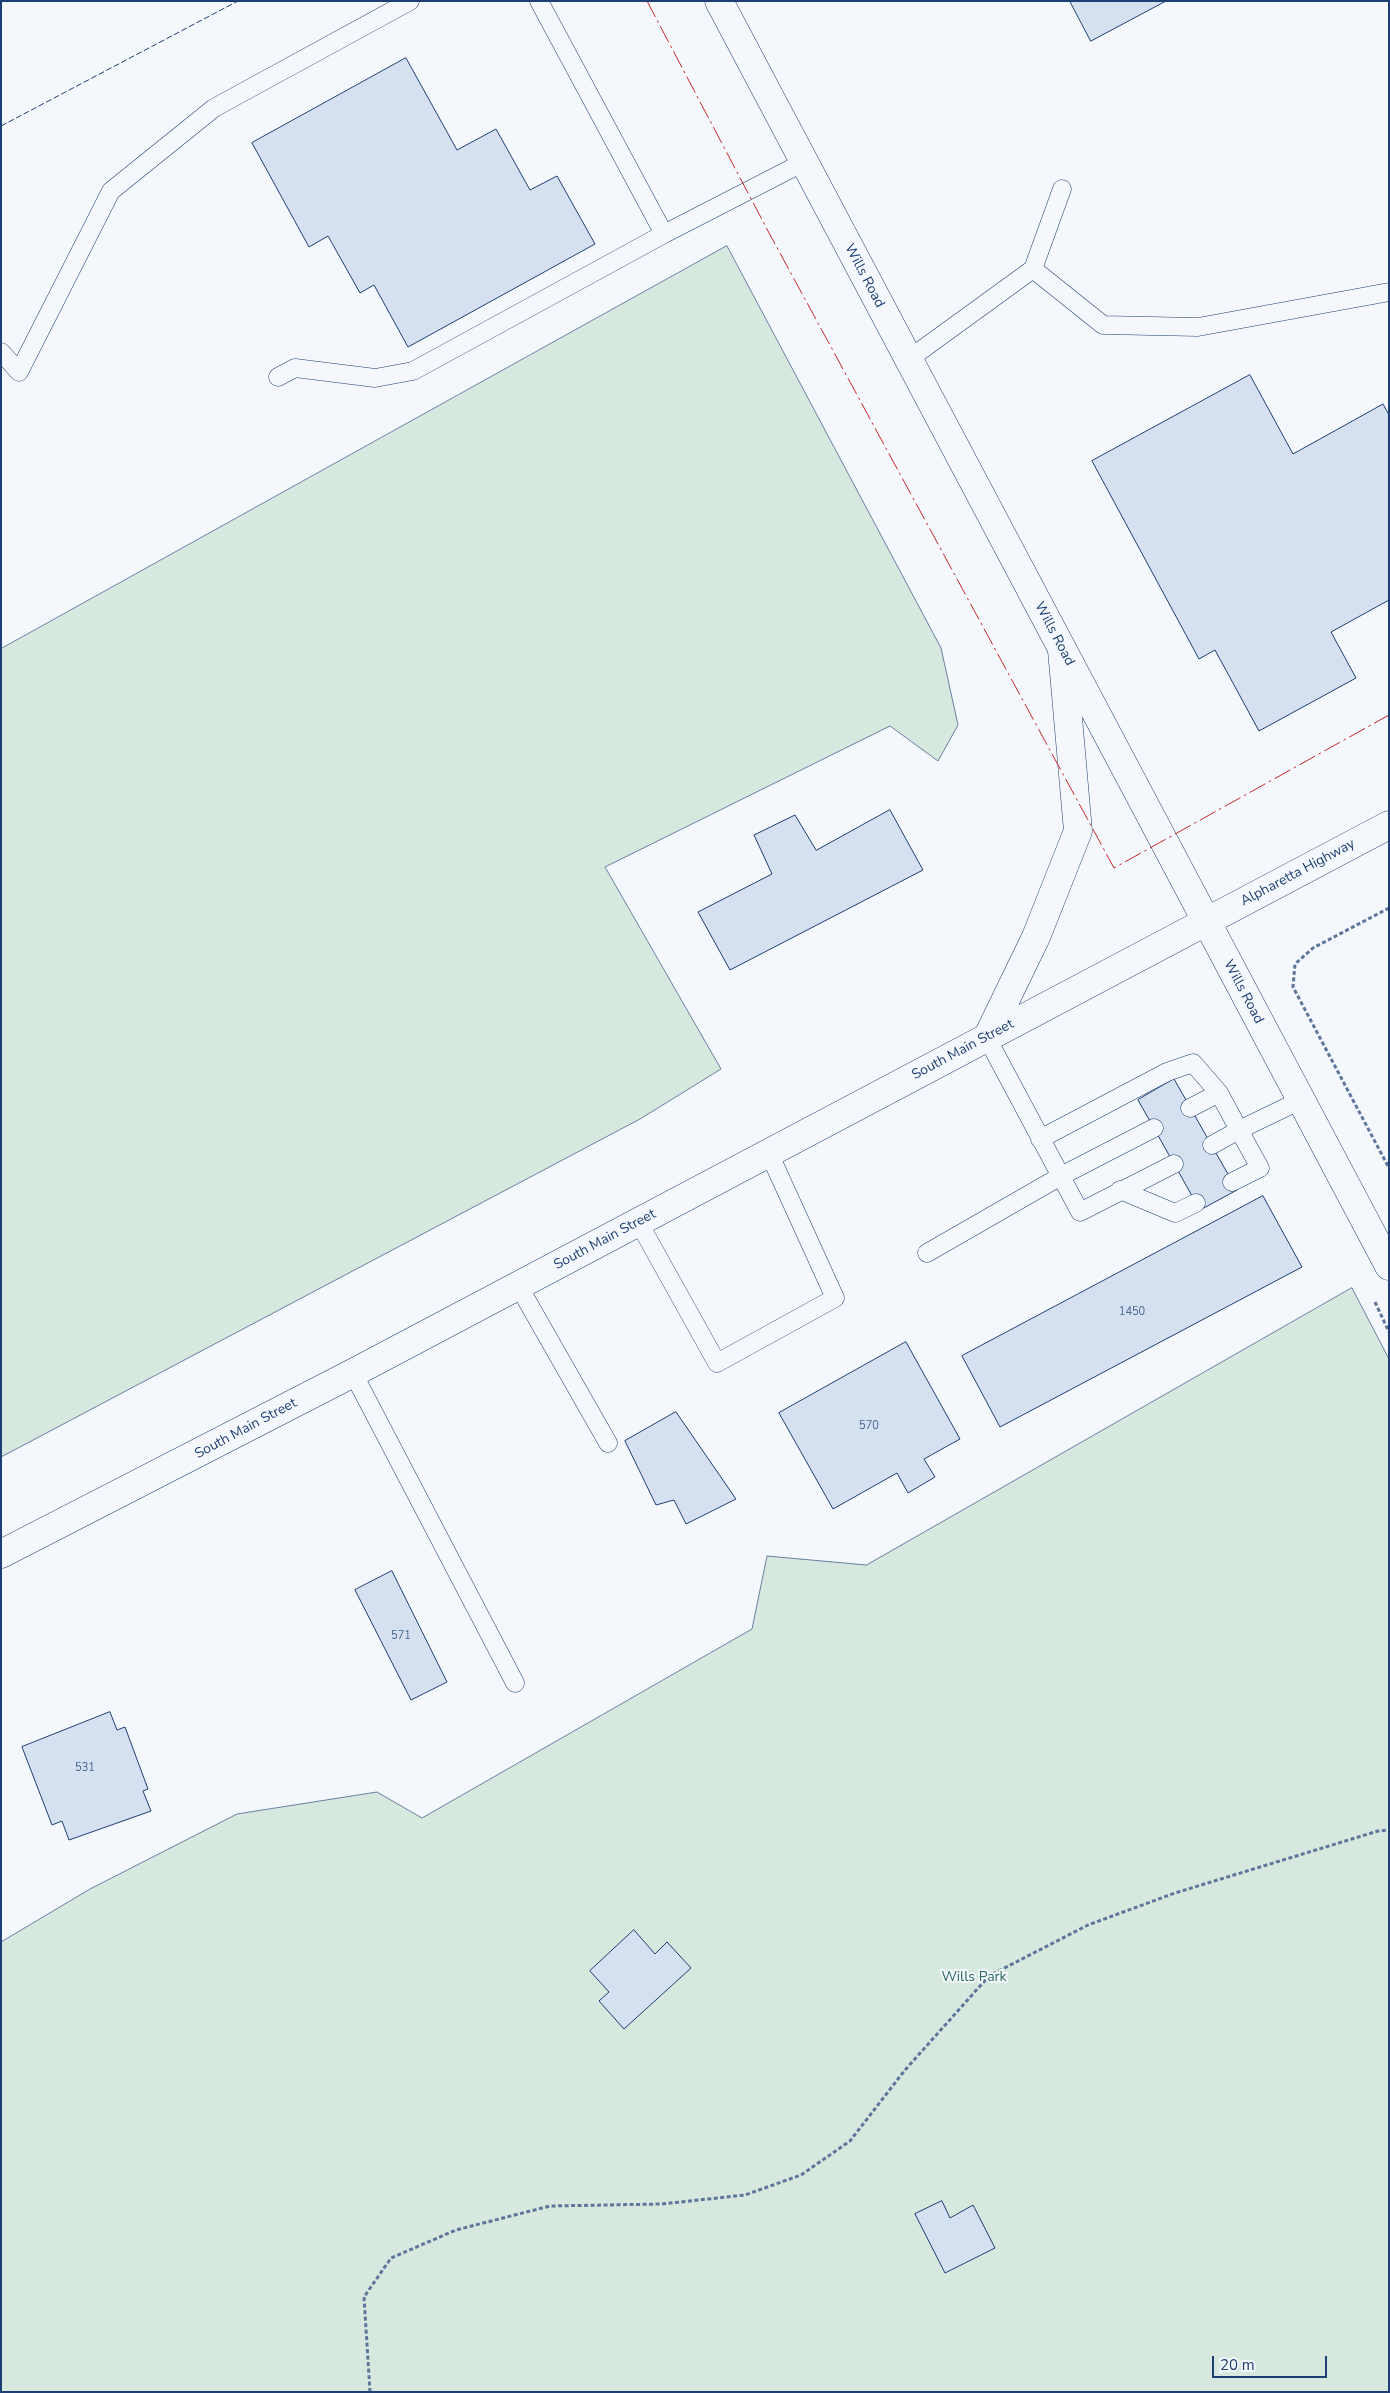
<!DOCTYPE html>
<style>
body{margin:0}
#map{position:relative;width:1390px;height:2393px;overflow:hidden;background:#f4f7fb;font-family:"Nunito Sans",sans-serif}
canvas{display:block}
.frame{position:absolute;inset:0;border:2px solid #1d3f73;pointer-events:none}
.scale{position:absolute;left:1212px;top:2356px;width:115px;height:22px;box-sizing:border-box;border:2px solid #1d3f73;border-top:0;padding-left:6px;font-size:15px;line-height:18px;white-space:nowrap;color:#1d3f73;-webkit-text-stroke:4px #f4f7fb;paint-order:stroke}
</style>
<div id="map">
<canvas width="1390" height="2393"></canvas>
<div class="frame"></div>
<div class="scale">20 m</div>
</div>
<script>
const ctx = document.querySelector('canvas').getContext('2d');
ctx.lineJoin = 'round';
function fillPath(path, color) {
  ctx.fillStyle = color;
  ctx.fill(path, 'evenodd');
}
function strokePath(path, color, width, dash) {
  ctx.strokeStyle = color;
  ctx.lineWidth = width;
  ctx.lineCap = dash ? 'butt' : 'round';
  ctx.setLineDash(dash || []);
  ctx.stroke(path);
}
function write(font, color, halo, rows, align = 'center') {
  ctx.font = font + ' "Nunito Sans",sans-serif';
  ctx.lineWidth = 4;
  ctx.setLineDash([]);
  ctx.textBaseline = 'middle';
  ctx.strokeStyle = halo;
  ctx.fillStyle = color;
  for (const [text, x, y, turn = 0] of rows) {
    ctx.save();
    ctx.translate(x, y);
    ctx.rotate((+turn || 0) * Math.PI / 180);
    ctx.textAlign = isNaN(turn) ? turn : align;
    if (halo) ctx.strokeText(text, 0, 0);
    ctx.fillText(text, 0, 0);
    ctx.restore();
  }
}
const green = new Path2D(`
 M727,246L941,648L958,725L938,761L890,726L605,867L721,1069L640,1119L1,1457V649Z
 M1352,1288L1389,1359V2392H1V1942L90,1889L237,1814L377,1792L422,1818L752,1629L767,1556L866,1565Z`);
fillPath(green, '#d7e8df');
strokePath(green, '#687fa3', 1);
const building = new Path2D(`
 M1070,1H1166L1091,41Z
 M406,58L457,150L496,129L530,190L557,176L595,244L408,347L374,285L360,293L328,236L309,247L252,143Z
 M1250,375L1293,454L1383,404L1389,415V600L1331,632L1356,678L1259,731L1215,650L1199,659L1092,461Z
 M890,810L923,870L730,970L698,912L772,874L754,835L795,815L816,850Z
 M1174,1079L1237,1190L1200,1210L1138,1100Z
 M1263,1196L1302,1267L1000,1427L962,1356Z
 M906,1342L960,1439L924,1459L935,1477L908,1493L897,1473L833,1509L779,1413Z
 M676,1412L736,1499L686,1524L674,1500L656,1505L625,1441Z
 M392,1571L447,1682L411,1700L355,1590Z
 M110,1712L117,1730L125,1727L148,1789L143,1791L151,1811L69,1840L62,1821L52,1825L22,1747Z
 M634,1930L655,1954L667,1942L691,1968L624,2029L599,2001L609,1992L590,1971Z
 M942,2201L950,2218L973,2205L995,2248L945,2273L915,2214Z`);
fillPath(building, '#d5e0f0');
strokePath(building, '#1d3f73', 1);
const service = new Path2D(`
 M539,1L664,234
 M1033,269L1103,325L1198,327L1389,292
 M1,352L19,372L111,191L214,108L410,1
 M909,359L1033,269L1062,189
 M278,377L295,368L375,378L413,371L664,234L804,162
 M987,1038L1080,1212L1174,1164
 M1190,1108L1219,1093
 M1040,1139L1167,1072L1193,1063L1219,1093L1239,1130L1301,1100
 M1212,1145L1239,1130L1260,1168L1232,1182
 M1120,1190L1175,1213L1196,1203
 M639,1223L717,1363L835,1298L769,1153
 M927,1253L1061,1176L1154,1128
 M518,1285L608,1443
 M353,1373L515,1683`);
const tertiary = new Path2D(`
 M719,1L1389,1266`);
const trunk = new Path2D(`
 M987,1038L1036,937L1078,831L1062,650
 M1,1554L353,1373L1389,825`);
strokePath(service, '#1d3f73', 19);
strokePath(tertiary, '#1d3f73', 29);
strokePath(trunk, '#1d3f73', 29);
strokePath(new Path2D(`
 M1389,908L1313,948L1295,964L1293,987L1389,1168
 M1375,1302L1389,1332
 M370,2392L364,2297L391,2258L456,2230L550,2206L662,2204L745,2195L801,2175L850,2141L905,2070L989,1976L1088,1925L1175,1893L1378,1831L1389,1830`), '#5e769c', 3, [4, 2.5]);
strokePath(service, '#f4f7fb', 18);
strokePath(tertiary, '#f4f7fb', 28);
strokePath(trunk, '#f4f7fb', 28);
strokePath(new Path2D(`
 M1,126L238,1`), '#1d3f73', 1, [6, 2.5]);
strokePath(new Path2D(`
 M647,1L768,231L1114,868L1389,715`), '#c62828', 1, [18, 4, 2.5, 4]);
write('11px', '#4b6792', null, [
 ["1450",1132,1312],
 ["570",869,1426],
 ["571",401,1636],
 ["531",85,1768]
]);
write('14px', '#1d3f73', '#f4f7fb', [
 ["Wills Road",864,276,62],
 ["Wills Road",1054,634,62],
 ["Alpharetta Highway",1298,873,-28],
 ["Wills Road",1243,992,62],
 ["South Main Street",963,1050,-28],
 ["South Main Street",605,1240,-28],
 ["South Main Street",246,1429,-28]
]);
write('14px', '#2c6c60', '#f4f7fb', [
 ["Wills Park",974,1978]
]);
</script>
